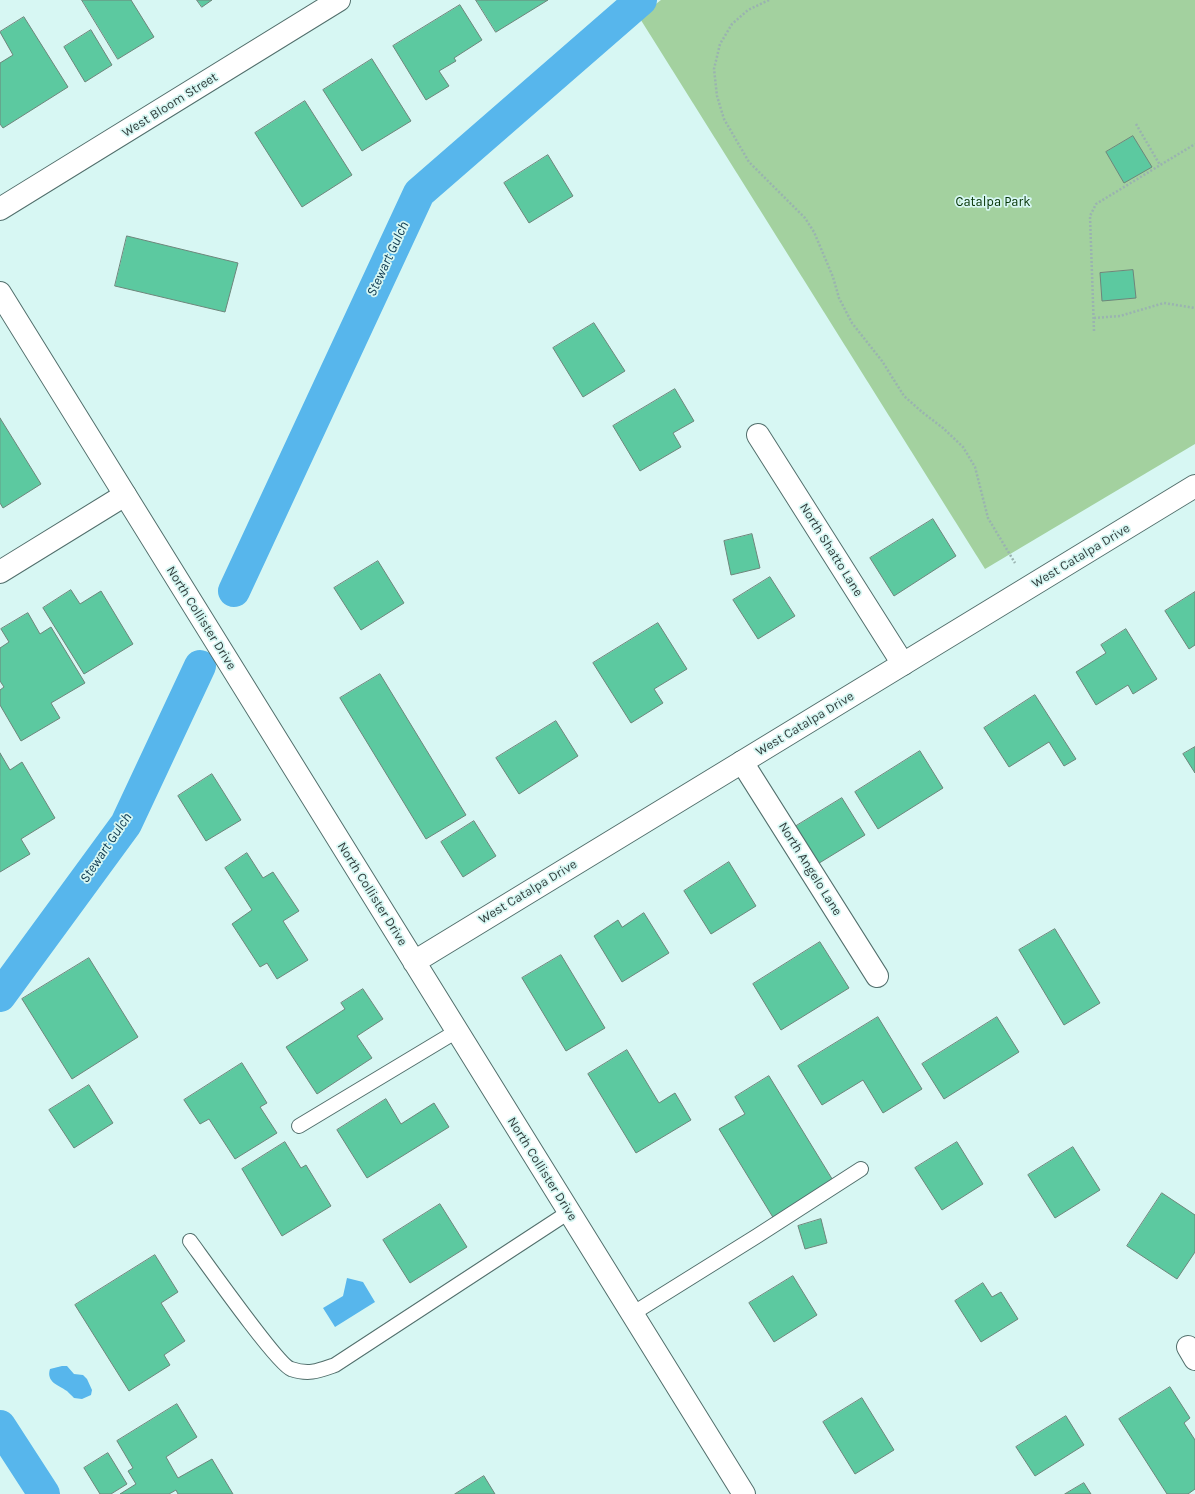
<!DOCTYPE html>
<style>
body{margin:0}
canvas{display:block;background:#d7f7f3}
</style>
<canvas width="1195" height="1494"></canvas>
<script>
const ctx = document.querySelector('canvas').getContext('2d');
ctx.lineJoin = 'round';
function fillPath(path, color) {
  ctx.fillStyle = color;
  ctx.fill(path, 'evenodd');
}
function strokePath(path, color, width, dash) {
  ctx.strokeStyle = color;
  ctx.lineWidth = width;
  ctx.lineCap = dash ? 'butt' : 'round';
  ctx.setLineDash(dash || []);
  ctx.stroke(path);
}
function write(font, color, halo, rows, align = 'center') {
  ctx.font = font + ' Karla,sans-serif';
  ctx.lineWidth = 3.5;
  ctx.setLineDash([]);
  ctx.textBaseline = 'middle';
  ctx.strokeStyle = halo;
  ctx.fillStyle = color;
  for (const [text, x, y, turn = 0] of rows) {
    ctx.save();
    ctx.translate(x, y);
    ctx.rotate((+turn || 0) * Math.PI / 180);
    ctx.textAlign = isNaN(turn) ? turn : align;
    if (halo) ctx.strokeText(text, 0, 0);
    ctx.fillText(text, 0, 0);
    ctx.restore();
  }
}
fillPath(new Path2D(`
 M661,0H1195V444L985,569L639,17Z`), '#a3d19f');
fillPath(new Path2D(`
 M347,1278L363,1282L375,1302L335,1327L323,1308L343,1296Z
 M62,1366H67L74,1374L83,1375L87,1379L92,1390L91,1395L82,1399L74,1398C72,1396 69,1393 67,1391C58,1385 46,1382 50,1369Z`), '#57b6ec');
strokePath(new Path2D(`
 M234,591L419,193L641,0
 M0,996L126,824L200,666
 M0,1426L44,1494`), '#57b6ec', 32);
const building = new Path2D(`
 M82,0H131L154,37L118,59Z
 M197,0H212L202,7Z
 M476,0H548L496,32Z
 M460,5L482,40L454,58L456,61L439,71L449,86L426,100L393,46Z
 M24,17L68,87L3,128L0,124V63L13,55L0,32Z
 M91,30L112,65L85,82L64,47Z
 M372,59L411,121L362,151L323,90Z
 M305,101L352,175L302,207L255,133Z
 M1133,136L1152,167L1124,183L1106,152Z
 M548,155L573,196L529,223L504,183Z
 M127,236L238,263L225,312L115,286Z
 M1133,270L1136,298L1102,301L1100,273Z
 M594,323L625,371L583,397L553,348Z
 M675,389L694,421L673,433L681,447L640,471L613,426Z
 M0,418L41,484L3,508L0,503Z
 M933,519L956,556L894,596L870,558Z
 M752,534L760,568L731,575L724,541Z
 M378,561L404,603L361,630L334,588Z
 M770,577L795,616L758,639L733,600Z
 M71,590L80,604L101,591L133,644L84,674L43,608Z
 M1195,592V645L1189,649L1165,611Z
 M28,613L40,634L51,627L85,683L51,703L60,718L21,741L0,705V690L4,687L0,681V648L9,642L1,629Z
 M658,623L687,669L654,689L663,703L631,723L593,663Z
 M1126,629L1157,679L1133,694L1128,685L1096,705L1076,672L1106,653L1101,645Z
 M380,674L466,815L426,839L340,698Z
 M1035,695L1076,759L1064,766L1049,742L1009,767L984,728Z
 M556,721L578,756L519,794L496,758Z
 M1195,747V773L1183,754Z
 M920,751L943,788L878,829L855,792Z
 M0,753L10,770L22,762L55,818L21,839L30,854L0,872Z
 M212,774L241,820L206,841L178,796Z
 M842,798L865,835L816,865L793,828Z
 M474,821L496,856L463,877L441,842Z
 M247,853L263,878L273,872L299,911L283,921L308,960L277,979L267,963L260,967L232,924L252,910L225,868Z
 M729,862L756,906L711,934L684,891Z
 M644,913L669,953L622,982L594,936L618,920L622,927Z
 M1055,929L1100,1003L1064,1025L1019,950Z
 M820,942L849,988L781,1030L753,984Z
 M561,955L605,1028L566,1051L522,978Z
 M89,958L138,1037L72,1079L22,999Z
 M363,989L383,1019L357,1036L372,1058L317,1094L286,1047L345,1009L341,1003Z
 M878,1017L922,1089L883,1113L863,1080L822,1105L798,1066Z
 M997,1017L1019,1052L944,1099L922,1064Z
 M627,1050L659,1103L675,1093L691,1120L636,1153L588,1074Z
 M242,1063L267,1103L260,1107L277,1133L235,1159L209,1119L200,1124L184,1100Z
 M769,1076L834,1182L774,1219L719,1129L745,1114L735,1097Z
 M89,1085L113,1123L74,1148L49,1110Z
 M386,1099L401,1124L434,1103L449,1127L367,1178L337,1130Z
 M285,1142L301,1168L306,1165L331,1206L282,1236L242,1169Z
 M957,1142L983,1184L942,1210L915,1168Z
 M1073,1147L1100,1190L1055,1218L1028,1175Z
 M1162,1193L1195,1215V1252L1177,1279L1127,1246Z
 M440,1204L467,1247L410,1283L383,1240Z
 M821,1219L827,1243L805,1249L798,1226Z
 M155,1255L178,1292L161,1303L185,1341L164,1355L170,1365L129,1391L75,1305Z
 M793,1276L817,1315L774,1342L749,1303Z
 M983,1283L992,1297L1001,1292L1018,1319L981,1342L955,1301Z
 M1170,1387L1190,1418L1184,1423L1195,1440V1489L1188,1494H1167L1119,1419Z
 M862,1398L894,1450L855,1474L823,1422Z
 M177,1404L197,1437L166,1457L178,1478L212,1459L233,1494H178L176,1490L169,1494H120L136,1484L128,1471L133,1468L117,1441Z
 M1066,1416L1084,1445L1035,1476L1016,1447Z
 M108,1453L127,1484L111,1494H100L84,1468Z
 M484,1476L495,1494H455Z
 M1084,1483L1091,1494H1065Z`);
fillPath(building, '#5cc9a0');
strokePath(building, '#6d867b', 1);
const lane = new Path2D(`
 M299,1126L457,1031
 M190,1241C204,1260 278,1365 291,1369C309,1375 318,1371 335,1365L569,1212
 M632,1314L757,1236L861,1169`);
const street = new Path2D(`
 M0,209L339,0
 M758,435L903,664
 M0,572L125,495
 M742,762L877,976
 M1188,1347L1195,1359`);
const secondary = new Path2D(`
 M0,293L744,1494
 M414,962L1195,486`);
strokePath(lane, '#526f6c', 16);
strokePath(street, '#526f6c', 24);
strokePath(secondary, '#526f6c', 24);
strokePath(new Path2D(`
 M769,0L748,10L732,24L720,44L714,69L717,96L724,119L749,162L805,218L814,232L833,277L839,298L852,323L882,361L904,396L922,412L943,428L963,447L975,467L988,518L1015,563
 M1136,124L1160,165
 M1094,318L1120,316L1164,303L1195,308
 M1094,331L1090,216L1096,204L1195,144`), '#9ab3b0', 2.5, [2, 2]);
strokePath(lane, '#fff', 14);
strokePath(street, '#fff', 22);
strokePath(secondary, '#fff', 22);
write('13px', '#313e3d', '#d7f7f3', [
 ["West Bloom Street",170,105,-32],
 ["North Shatto Lane",831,550,58],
 ["West Catalpa Drive",1081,556,-31],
 ["North Collister Drive",201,618,58],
 ["West Catalpa Drive",805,724,-31],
 ["North Angelo Lane",810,869,58],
 ["West Catalpa Drive",528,892,-31],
 ["North Collister Drive",372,894,58],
 ["North Collister Drive",542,1169,58]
]);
write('13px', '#043304', '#d7f7f3', [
 ["Catalpa Park",993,202]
]);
write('italic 14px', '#0f394f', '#d7f7f3', [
 ["Stewart Gulch",388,259,-65],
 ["Stewart Gulch",106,848,-56]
]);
</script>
